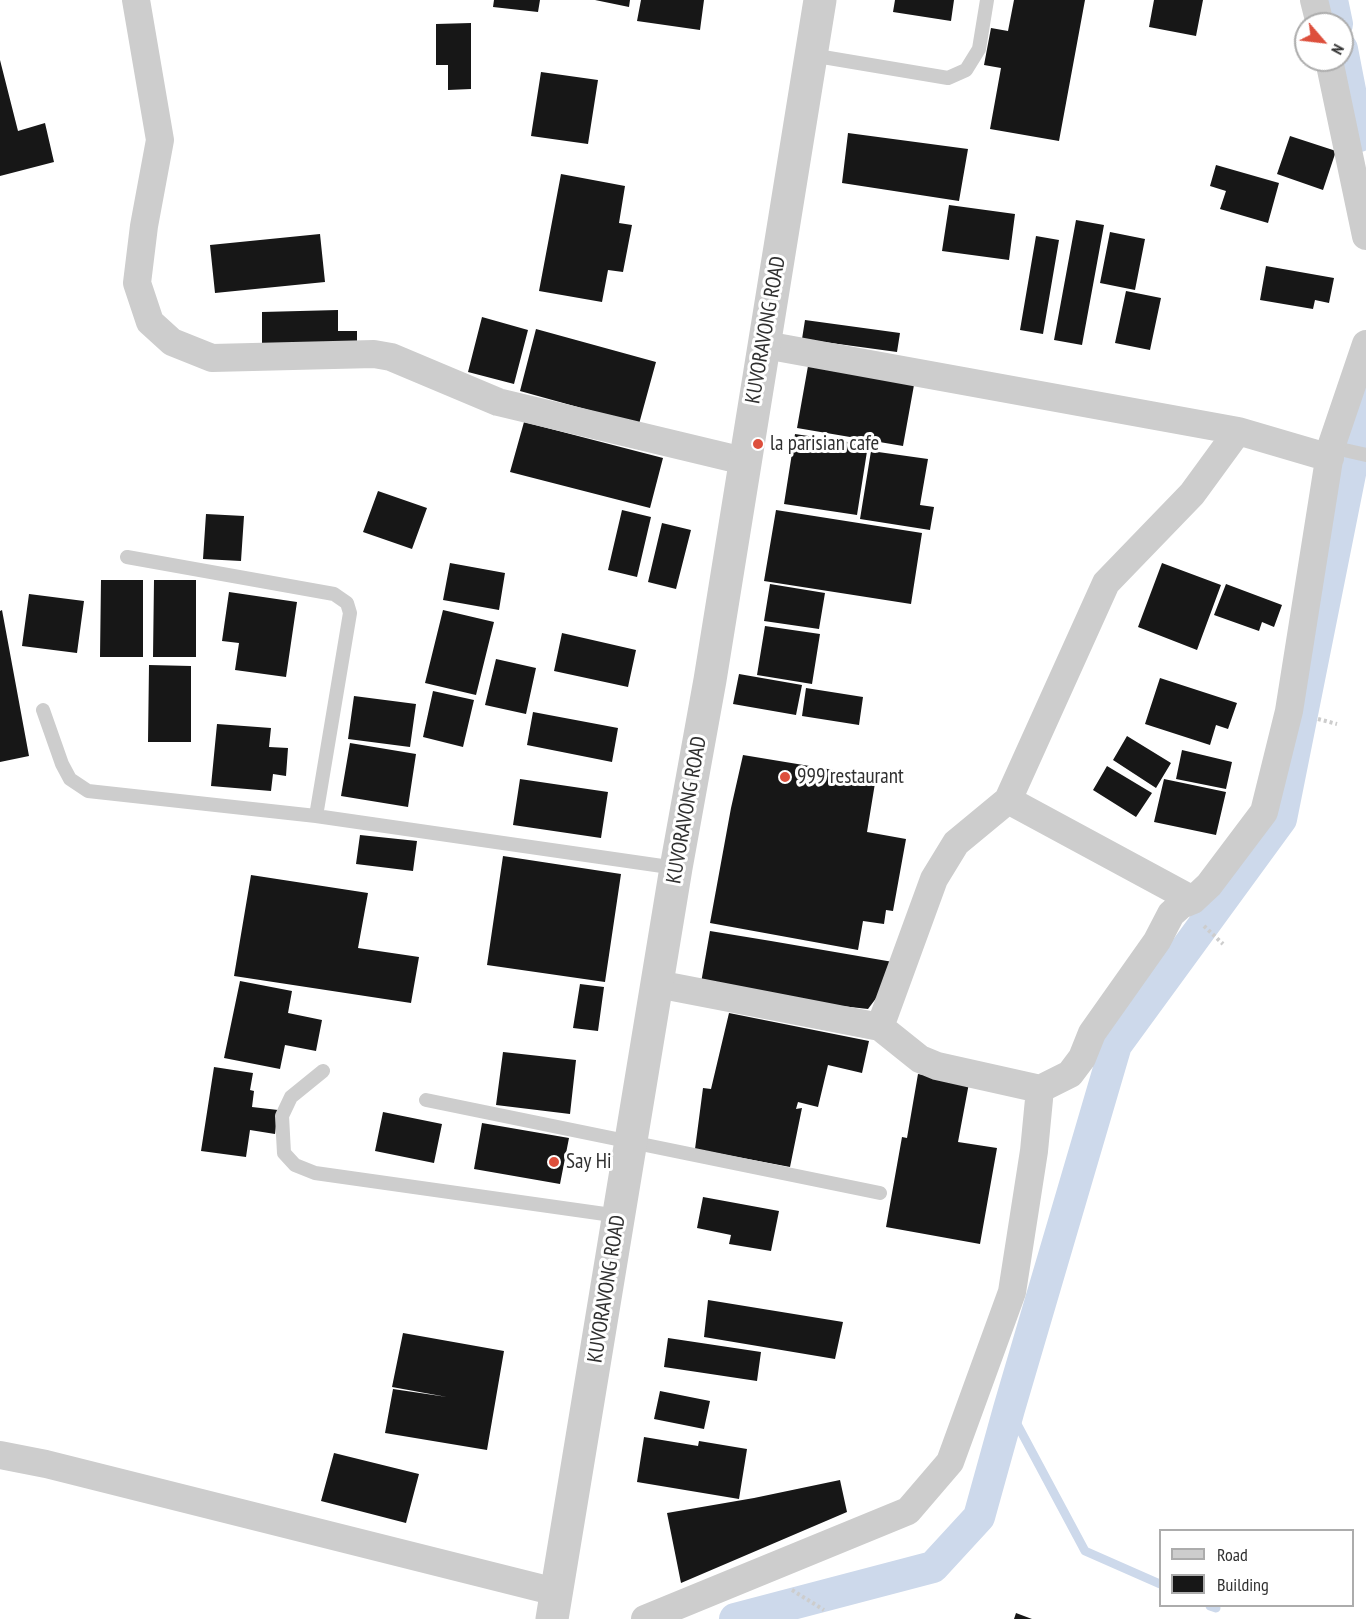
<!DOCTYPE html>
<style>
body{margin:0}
#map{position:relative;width:1366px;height:1619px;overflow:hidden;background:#fff;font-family:"PT Sans Narrow",sans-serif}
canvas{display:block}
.legend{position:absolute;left:1159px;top:1529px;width:195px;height:78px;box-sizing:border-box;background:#fff;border:2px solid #acacac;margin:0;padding:8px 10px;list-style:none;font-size:18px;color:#303030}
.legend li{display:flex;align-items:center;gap:12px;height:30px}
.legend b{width:30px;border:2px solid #acacac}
.north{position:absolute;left:1294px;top:12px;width:60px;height:60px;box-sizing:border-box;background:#fff;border:2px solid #acacac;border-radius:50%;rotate:118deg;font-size:16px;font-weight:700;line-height:24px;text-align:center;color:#303030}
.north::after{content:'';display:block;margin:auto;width:21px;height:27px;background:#dd4f3c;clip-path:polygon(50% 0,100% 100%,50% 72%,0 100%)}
</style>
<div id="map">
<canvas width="1366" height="1619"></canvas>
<ul class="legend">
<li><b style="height:8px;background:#cdcdcd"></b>Road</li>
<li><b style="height:16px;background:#171717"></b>Building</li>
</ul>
<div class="north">N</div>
</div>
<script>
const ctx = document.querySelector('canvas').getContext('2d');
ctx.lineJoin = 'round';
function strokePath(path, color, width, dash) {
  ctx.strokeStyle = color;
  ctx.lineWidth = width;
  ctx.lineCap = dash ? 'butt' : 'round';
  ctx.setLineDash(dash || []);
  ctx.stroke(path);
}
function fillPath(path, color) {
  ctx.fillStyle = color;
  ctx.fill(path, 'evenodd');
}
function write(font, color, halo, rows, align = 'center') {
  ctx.font = font + ' "PT Sans Narrow",sans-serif';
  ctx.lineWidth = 6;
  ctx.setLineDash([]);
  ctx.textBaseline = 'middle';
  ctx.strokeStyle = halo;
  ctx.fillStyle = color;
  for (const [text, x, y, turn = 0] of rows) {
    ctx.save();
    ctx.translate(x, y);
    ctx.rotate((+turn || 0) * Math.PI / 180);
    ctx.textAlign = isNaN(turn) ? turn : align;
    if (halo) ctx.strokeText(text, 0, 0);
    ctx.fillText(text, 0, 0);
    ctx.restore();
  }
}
strokePath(new Path2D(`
 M1009,1409L1085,1551L1160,1584
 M1210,1606L1216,1608`), '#cdd9eb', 9);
strokePath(new Path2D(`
 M1332,0L1337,24
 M1342,49L1359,136
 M735,1619L933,1567L979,1517L1009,1409L1116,1045L1281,819L1366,394`), '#cdd9eb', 32);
fillPath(new Path2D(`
 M494,0H540L538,12L493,7Z
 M595,0H630L629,7Z
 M641,0H704L700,30L637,21Z
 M895,0H954L951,21L893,12Z
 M1014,0H1085L1059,141L990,129L1001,68L984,65L991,28L1008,31Z
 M1154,0H1203L1196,36L1149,27Z
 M471,23V89L448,90V65H436V24Z
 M0,60L18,131L45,123L54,162L0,176Z
 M541,72L598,80L588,144L531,136Z
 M848,133L968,149L959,201L842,183Z
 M1290,136L1336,151L1323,190L1277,174Z
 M1216,165L1279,183L1268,223L1220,209L1226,191L1210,186Z
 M561,174L625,186L619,223L632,225L623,272L608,270L602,302L539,291Z
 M949,205L1015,214L1009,260L942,251Z
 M1076,220L1104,225L1082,345L1054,340Z
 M1110,232L1145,239L1135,290L1100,283Z
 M320,234L325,282L215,293L210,245Z
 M1036,236L1059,240L1043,334L1020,330Z
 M1266,266L1334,278L1329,303L1315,300L1313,309L1260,300Z
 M1126,291L1161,298L1150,350L1115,343Z
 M338,310V331H357V346L262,349V312Z
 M482,317L528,330L514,384L468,372Z
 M805,320L900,333L897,352L802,339Z
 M536,329L656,362L639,424L520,391Z
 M808,366L914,385L903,446L797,428Z
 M524,422L663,458L650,508L510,472Z
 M795,434L868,445L857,515L784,504Z
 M871,451L928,459L920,505L934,507L930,530L860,519Z
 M378,491L427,508L412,549L363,532Z
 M622,510L651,517L637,577L608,570Z
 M776,510L922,533L911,604L764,581Z
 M206,514L244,516L241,561L203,559Z
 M662,523L691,530L676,589L648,582Z
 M450,563L505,573L499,610L443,600Z
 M1162,563L1221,585L1197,650L1138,627Z
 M101,580H143V657H100Z
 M154,580H196V657H153Z
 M770,584L825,593L819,629L764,621Z
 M1226,584L1282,605L1274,627L1262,622L1259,631L1214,615Z
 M229,592L297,602L286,677L235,670L239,643L222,641Z
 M29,594L84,601L77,653L22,646Z
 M2,610L29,756L0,762V611Z
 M443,610L494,622L476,695L425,683Z
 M765,626L820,634L812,684L757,675Z
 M562,633L636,650L628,687L554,671Z
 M496,659L536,668L526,714L485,705Z
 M149,665L191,666V742H148Z
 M739,674L802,685L796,715L733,704Z
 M1160,678L1237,703L1228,729L1216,725L1210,745L1145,724Z
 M806,688L863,697L859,725L802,716Z
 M433,691L474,700L463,747L423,737Z
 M354,696L416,704L410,747L348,739Z
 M533,712L618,728L612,762L527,745Z
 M217,724L271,728L269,747L288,748L286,776L273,774L271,791L211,786Z
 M1127,736L1171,763L1156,788L1113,760Z
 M350,743L416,754L408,807L341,796Z
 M1182,750L1232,762L1226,789L1176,779Z
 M743,755L876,777L867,832L906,839L893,911L886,910L884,924L863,921L858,950L710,923L731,808Z
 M1107,766L1152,793L1136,817L1093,790Z
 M520,779L608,792L601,838L513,825Z
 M1164,779L1226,792L1216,835L1154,822Z
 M360,835L417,841L413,871L356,864Z
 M503,856L621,874L605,982L487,965Z
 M251,875L368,893L358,948L419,957L411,1003L234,976Z
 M710,931L771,941L893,962L886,985L868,1009L815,1003L701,983Z
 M240,981L292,991L288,1013L322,1020L316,1051L285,1045L280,1069L224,1058Z
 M580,984L604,987L598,1031L573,1028Z
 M729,1013L869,1041L862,1073L828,1065L818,1107L798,1102L796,1109L802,1108L790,1167L695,1149L703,1088L711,1089Z
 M503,1052L576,1060L570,1114L496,1105Z
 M214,1067L253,1073L250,1090L254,1091L252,1107L278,1110L275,1134L250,1130L246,1157L201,1151Z
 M918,1074L969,1083L958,1142L997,1148L980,1244L886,1227L902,1137L907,1138Z
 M383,1112L442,1124L434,1163L375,1151Z
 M482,1123L569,1138L560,1184L474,1169Z
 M703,1197L779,1211L771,1251L729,1244L731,1235L697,1228Z
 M708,1300L843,1322L835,1359L704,1337Z
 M403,1333L504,1351L487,1450L385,1433L393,1389L447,1397L392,1387Z
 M668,1338L761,1352L757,1381L664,1367Z
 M660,1391L710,1401L704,1429L654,1419Z
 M644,1437L698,1446L699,1441L747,1449L739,1499L637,1482Z
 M334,1453L419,1474L406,1523L321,1501Z
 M840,1480L847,1512L681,1583L667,1513L754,1498Z
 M1016,1613L1032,1619H1014Z`), '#171717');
strokePath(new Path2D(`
 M1318,719L1337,724
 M1204,926L1223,944
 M792,1590L824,1610`), '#cdcdcd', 4, [3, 3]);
strokePath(new Path2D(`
 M811,55L948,78L966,70L979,49L987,0
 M1331,447L1366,455
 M127,557L334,594L347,603L350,613L316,816
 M43,710L62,764L70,779L88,791L316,816L676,868
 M323,1071L291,1097L282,1116L284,1153L295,1165L315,1173L619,1216
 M426,1100L880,1193`), '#cdcdcd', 14);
strokePath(new Path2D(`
 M136,0L160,140L144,226L137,283L150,322L172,342L212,358L374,354L391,357L498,402L744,461
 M1314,0L1320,24
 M1329,60L1366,236
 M765,345L1238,431L1330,458
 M1008,800L1193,900
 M657,984L880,1027L934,879L956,843L1008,800L1106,583L1192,494L1238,431
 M880,1027L920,1059L937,1066L1040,1089
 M0,1455L46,1464L556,1592
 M645,1619L908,1511L950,1462L1012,1292L1034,1151L1040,1089L1070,1074L1082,1058L1092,1033L1157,941L1171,914L1181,905L1193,900L1209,885L1264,812L1289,711L1331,447L1366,344`), '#cdcdcd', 28);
strokePath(new Path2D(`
 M552,1619L676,868L710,680L820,0`), '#cdcdcd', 33);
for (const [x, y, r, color] of [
 [758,444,6,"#dd4f3c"],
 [785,777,6,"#dd4f3c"],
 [554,1162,6,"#dd4f3c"]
]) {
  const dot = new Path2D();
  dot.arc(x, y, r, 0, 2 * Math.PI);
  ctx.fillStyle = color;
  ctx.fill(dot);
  strokePath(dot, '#fff', 2);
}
write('21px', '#303030', '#fff', [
 ["KUVORAVONG ROAD",766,330,-80],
 ["KUVORAVONG ROAD",687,810,-80],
 ["KUVORAVONG ROAD",607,1289,-81]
]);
write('21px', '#303030', '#fff', [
 ["la parisian cafe",770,444],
 ["999 restaurant",797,777],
 ["Say Hi",566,1162]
], 'left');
</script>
